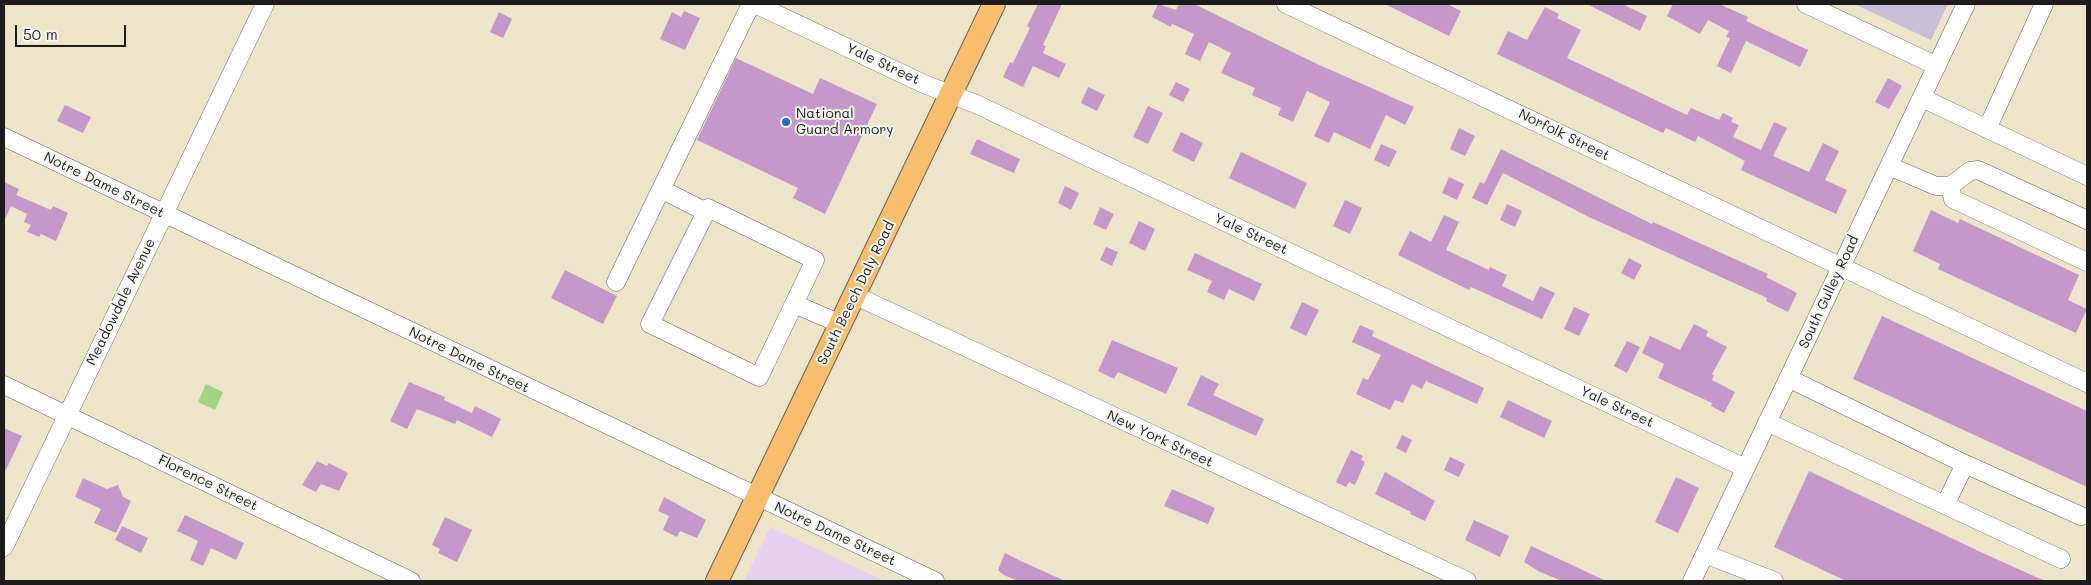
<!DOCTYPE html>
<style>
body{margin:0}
#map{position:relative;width:2091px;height:585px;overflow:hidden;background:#eee4c9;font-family:Mali,sans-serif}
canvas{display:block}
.frame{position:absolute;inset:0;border:5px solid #1c1c1c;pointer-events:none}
.scale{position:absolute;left:15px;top:25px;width:111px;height:22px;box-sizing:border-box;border:2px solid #1c1c1c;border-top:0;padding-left:6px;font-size:15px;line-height:18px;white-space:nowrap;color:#1c1c1c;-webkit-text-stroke:4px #f6f6f2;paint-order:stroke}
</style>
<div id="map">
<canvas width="2091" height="585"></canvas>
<div class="frame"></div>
<div class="scale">50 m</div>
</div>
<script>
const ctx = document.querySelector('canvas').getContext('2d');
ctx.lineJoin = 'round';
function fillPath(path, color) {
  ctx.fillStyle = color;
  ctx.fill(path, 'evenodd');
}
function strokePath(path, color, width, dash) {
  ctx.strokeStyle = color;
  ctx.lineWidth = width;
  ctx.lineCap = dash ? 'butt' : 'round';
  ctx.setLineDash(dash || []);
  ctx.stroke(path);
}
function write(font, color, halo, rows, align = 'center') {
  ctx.font = font + ' Mali,sans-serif';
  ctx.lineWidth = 4;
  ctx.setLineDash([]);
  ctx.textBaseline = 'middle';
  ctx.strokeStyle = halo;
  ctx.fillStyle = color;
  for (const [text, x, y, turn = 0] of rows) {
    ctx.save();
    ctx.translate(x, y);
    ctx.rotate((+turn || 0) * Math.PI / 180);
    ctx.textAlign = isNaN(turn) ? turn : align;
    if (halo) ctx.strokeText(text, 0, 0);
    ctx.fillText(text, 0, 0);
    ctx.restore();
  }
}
fillPath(new Path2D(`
 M770,527L885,581H744Z`), '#e6d2f0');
fillPath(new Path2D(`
 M1854,4H1948L1931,40Z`), '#c8bfd8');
fillPath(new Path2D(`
 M206,384L223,392L215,410L198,402Z`), '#a1d585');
fillPath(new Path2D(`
 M1038,4H1062L1043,45L1046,46L1043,53L1066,64L1059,78L1033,66L1023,87L1003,77L1010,62L1013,63L1030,28L1027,26Z
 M1158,4L1176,10L1179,4H1194L1315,63L1414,107L1405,125L1386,115L1370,149L1334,132L1329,143L1314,136L1330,102L1307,91L1293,122L1278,115L1281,108L1252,95L1255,88L1221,73L1231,53L1209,42L1200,61L1185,54L1194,34L1172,24L1171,27L1152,17Z
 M1385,4H1447L1461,11L1449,36Z
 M1587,4H1622L1647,16L1640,31Z
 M1673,4H1719L1748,17L1746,21L1808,50L1800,67L1746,41L1731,73L1717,66L1730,38L1726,37L1729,31L1708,20L1700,34L1667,16Z
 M1545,7L1559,14L1557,18L1581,30L1567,58L1687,115L1691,108L1719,120L1723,113L1733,118L1731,122L1739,125L1733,137L1761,150L1774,122L1787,128L1773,156L1809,172L1823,143L1839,151L1825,180L1847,190L1836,214L1741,170L1745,161L1698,136L1695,142L1666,128L1663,133L1497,54L1508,31L1527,40Z
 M684,11L700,18L685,50L660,39L672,12L681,17Z
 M499,12L512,19L503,38L490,32Z
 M736,58L813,94L820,78L877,104L825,214L793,198L798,188L697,140Z
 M1888,78L1902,86L1889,109L1875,102Z
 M1176,82L1190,89L1183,102L1169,95Z
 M1088,87L1105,95L1097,111L1081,103Z
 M65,105L91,117L83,133L57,121Z
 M1148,106L1163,113L1148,144L1133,137Z
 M1459,128L1475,136L1465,156L1450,149Z
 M1181,132L1203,143L1194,162L1172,151Z
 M977,139L1020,159L1014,173L970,154Z
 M1381,144L1397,151L1389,167L1374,160Z
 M1501,149L1652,224L1653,222L1768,274L1766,277L1797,293L1788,312L1766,301L1767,298L1589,217L1503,173L1487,205L1472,198L1480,182L1484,184Z
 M1241,152L1307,183L1295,209L1229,178Z
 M1449,177L1464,184L1457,200L1442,193Z
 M4,182L19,189L16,195L51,210L53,206L68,213L56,241L41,234L39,237L27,232L31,225L24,222L27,214L11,206L4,221Z
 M1065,186L1079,193L1071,210L1058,203Z
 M1345,200L1362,208L1350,234L1333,226Z
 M1507,204L1522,211L1515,227L1500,220Z
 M1100,207L1114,214L1106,230L1093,224Z
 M1931,210L1958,223L1960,219L2079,275L2068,300L2087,309L2076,333L1938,269L1940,264L1913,251Z
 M1444,215L1459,222L1446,250L1489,270L1490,267L1507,275L1502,286L1533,301L1540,286L1555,293L1542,319L1471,287L1469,290L1398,255L1410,231L1431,242Z
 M1139,221L1155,229L1145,251L1129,243Z
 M1106,247L1118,252L1112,266L1100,260Z
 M1195,253L1262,284L1254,301L1229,289L1224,300L1207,292L1212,281L1187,270Z
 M1629,258L1642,265L1634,280L1621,273Z
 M565,270L617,296L603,324L551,298Z
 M1302,302L1319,310L1306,336L1290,328Z
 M1574,307L1590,314L1579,336L1564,329Z
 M1882,316L2087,411V487L1853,379Z
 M1694,324L1708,331L1706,336L1727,347L1712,374L1714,375L1712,380L1735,392L1724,413L1711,406L1712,403L1658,378L1664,364L1642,353L1650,336L1680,350Z
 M1360,325L1374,331L1372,336L1484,388L1477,404L1426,381L1422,389L1412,384L1403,403L1395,400L1390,410L1356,394L1363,378L1368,380L1381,355L1352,342Z
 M1112,340L1178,368L1166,394L1118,372L1114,379L1098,371Z
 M1627,341L1640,347L1627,373L1614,366Z
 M1201,375L1219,384L1213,395L1264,419L1256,436L1187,405Z
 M409,382L445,397L444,400L472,413L475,406L501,419L492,437L457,420L455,424L417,409L407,429L390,421Z
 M1508,400L1552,421L1544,438L1500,417Z
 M4,428L22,436L4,474Z
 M1402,435L1412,440L1406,453L1396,448Z
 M1351,450L1363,456L1361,460L1365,462L1355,485L1349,482L1346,487L1336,482Z
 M1450,457L1465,464L1459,477L1444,470Z
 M317,461L327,466L329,463L348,473L339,491L321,484L316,492L302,485Z
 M1809,471L1985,554L2045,581H1846L1774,547Z
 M1385,472L1435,501L1425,521L1410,514L1411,512L1375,494Z
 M1676,477L1699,488L1678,533L1655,522Z
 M83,478L107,489L118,485L123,497L131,501L116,533L94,523L101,509L75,497Z
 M1172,489L1215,508L1208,524L1164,506Z
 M664,497L706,520L697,538L680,531L677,537L663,530L669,516L658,511Z
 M185,515L244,543L236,560L211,548L203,566L190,560L198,541L177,531Z
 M445,517L472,530L457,562L438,553L440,549L432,545Z
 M1474,520L1509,536L1500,557L1465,540Z
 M122,526L148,538L141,553L115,540Z
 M1531,546L1559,559L1606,581H1562L1540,572L1524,562Z
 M1005,553L1023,562L1065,581H1018L1004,575L998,570Z`), '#c598cb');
const minor = new Path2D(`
 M755,4L924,84L976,104L1745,468
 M1286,4L2087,383
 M1806,4L1937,66
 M1922,98L2087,176
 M1987,129L2044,4
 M4,137L935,581
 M1889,166L1936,186H1950
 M661,189L706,212
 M2087,220L1978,170L1970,171L1950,186L1953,199L2087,262
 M616,282L751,4
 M854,295L1467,581
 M794,304L815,260L708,208L650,324L759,377L794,304L841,324
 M4,385L411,581
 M1767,422L1945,505L1965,464L1788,378
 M1965,464L2081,516
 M1945,505L2061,559
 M4,547L265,4
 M1705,554L1774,581
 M1692,581L1966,4`);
const major = new Path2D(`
 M717,581L994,4`);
strokePath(minor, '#666259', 19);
strokePath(major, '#666259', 24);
strokePath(minor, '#fff', 18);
strokePath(major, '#f9be6d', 22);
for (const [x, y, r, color] of [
 [786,122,5,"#1f6fb2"]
]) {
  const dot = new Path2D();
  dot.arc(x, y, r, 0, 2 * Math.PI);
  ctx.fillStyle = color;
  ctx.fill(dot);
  strokePath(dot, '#f6f6f2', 2);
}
write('14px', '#1c1c1c', '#f6f6f2', [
 ["Yale Street",883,64,25],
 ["Norfolk Street",1564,135,26],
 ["Notre Dame Street",104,185,26],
 ["Yale Street",1251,234,25],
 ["South Gulley Road",1829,292,-65],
 ["South Beech Daly Road",856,293,-64],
 ["Meadowdale Avenue",121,302,-64],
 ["Notre Dame Street",469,360,26],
 ["Yale Street",1617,407,25],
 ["New York Street",1160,439,25],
 ["Florence Street",208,483,26],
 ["Notre Dame Street",835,534,25]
]);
write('14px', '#1c1c1c', '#f6f6f2', [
 ["National",796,114],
 ["Guard Armory",796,130]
], 'left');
</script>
